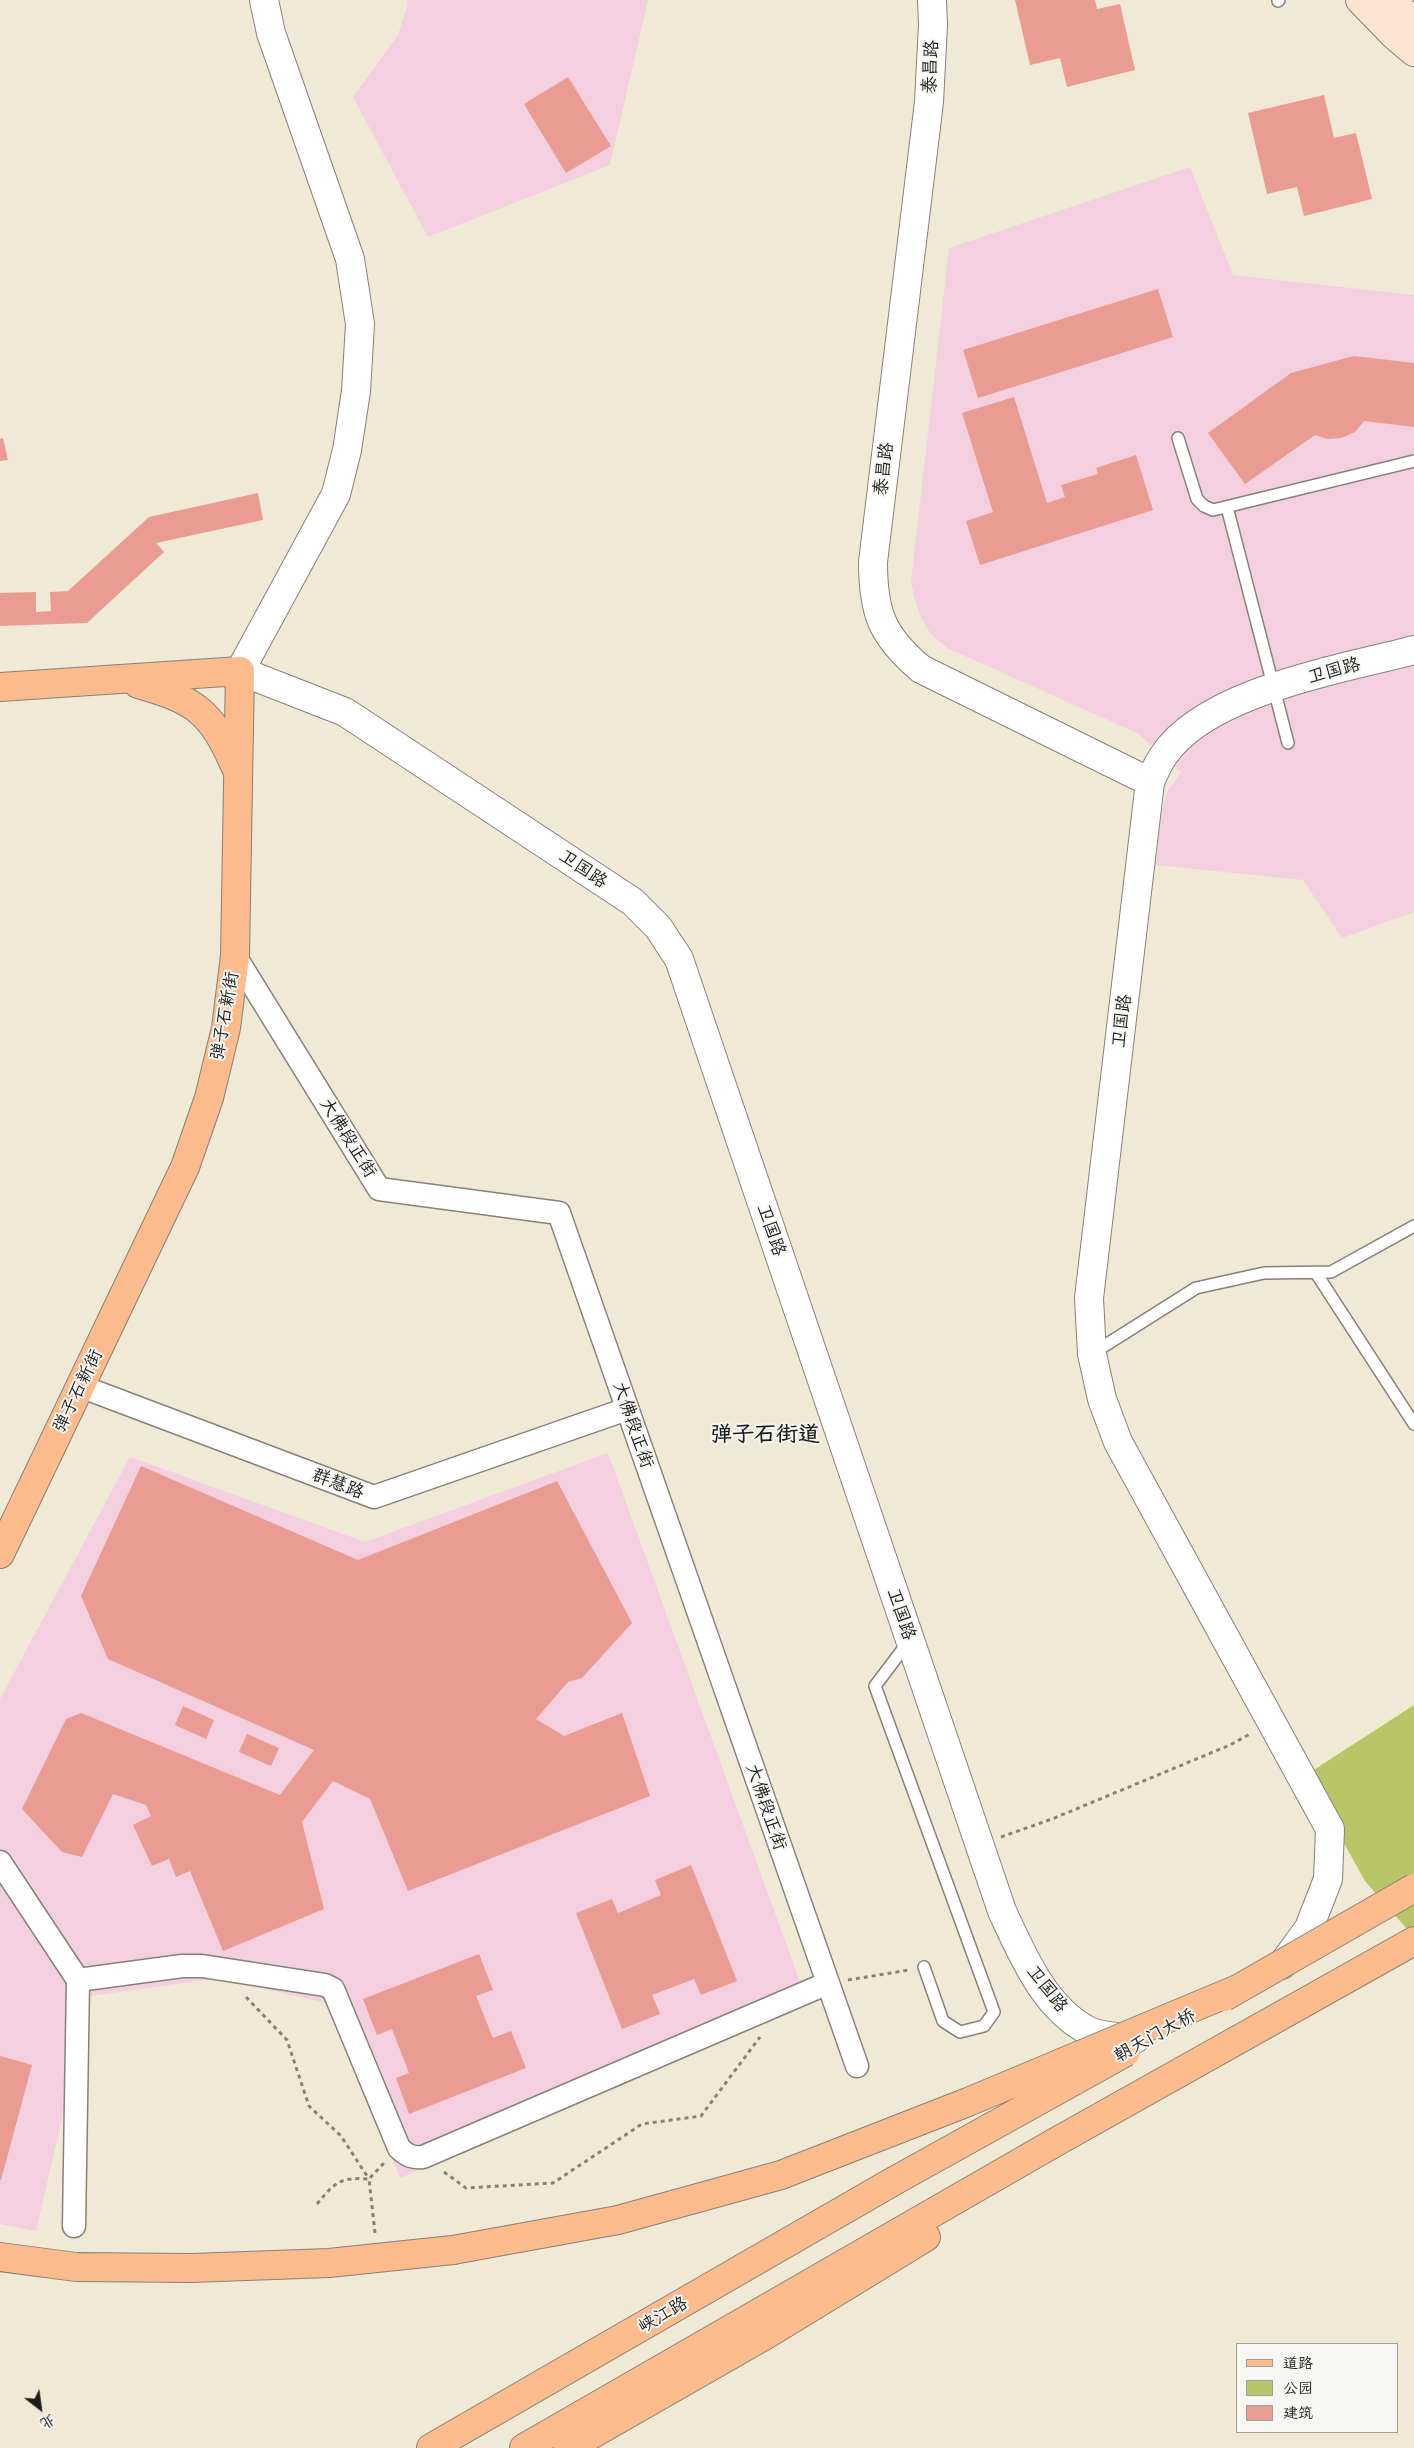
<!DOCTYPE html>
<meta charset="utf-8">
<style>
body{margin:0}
#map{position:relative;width:1414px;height:2448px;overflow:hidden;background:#f0e9d5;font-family:"Comic Neue","LXGW WenKai TC",sans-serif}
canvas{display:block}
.legend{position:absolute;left:1236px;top:2343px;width:162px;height:90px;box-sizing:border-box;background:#f6f6f2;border:1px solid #9f9f9c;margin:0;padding:6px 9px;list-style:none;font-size:15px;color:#1c1c1c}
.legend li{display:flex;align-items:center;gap:10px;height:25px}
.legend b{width:25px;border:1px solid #9f9f9c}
.north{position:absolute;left:15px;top:2383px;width:50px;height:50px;-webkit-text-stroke:4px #f6f6f2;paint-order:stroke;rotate:150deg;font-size:14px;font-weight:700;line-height:20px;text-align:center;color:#1c1c1c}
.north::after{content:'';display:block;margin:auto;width:18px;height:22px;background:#1c1c1c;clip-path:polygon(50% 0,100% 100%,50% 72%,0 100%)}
</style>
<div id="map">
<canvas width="1414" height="2448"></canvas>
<ul class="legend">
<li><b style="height:6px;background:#fbbb8d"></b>道路</li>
<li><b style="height:14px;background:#b8c668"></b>公园</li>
<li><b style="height:14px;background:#ea9c93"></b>建筑</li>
</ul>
<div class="north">北</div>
</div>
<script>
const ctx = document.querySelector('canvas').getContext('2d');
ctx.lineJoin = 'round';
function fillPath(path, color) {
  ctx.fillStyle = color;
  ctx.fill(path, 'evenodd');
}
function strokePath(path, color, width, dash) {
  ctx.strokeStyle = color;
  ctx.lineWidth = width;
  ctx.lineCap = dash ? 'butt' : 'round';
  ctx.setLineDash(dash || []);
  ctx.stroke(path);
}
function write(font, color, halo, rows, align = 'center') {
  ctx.font = font + ' "Comic Neue","LXGW WenKai TC",sans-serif';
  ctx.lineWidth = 4;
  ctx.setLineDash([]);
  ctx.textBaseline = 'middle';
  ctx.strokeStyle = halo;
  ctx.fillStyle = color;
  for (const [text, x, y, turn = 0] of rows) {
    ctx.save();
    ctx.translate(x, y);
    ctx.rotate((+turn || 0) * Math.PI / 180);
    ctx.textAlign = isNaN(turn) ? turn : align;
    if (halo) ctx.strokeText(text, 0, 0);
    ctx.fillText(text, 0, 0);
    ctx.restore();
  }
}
fillPath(new Path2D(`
 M407,0H648L610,165L428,237L353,97L398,35L408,3Z
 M1190,167L1233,275L1414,295V912L1342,938L1303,880L1156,865L1161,814L1168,790L1181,772L1137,733L947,648L930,633L921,617L915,600L911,582L949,248Z
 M608,1453L808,2004L400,2178L330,2004L219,1978L90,1996L36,2231L0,2224V1699L130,1457L365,1542Z`), '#f3cfdf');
fillPath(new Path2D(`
 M1414,1705V1937L1365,1881L1306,1775Z`), '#b8c668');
fillPath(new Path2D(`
 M1015,0H1095L1097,9L1120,4L1135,70L1067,87L1060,58L1030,65Z
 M568,77L611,146L566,173L524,104Z
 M1324,95L1334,138L1356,133L1372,199L1304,216L1297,187L1267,194L1248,113Z
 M1158,289L1173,337L978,398L963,350Z
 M1354,356L1414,363V427L1364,421L1355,432L1341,438L1327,439L1315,435L1245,484L1208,433L1291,373Z
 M1014,397L1047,503L1065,497L1061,485L1098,474L1096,468L1136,455L1153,510L980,565L966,521L993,512L962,413Z
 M3,438L8,460L0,461V439Z
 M258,493L263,520L156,543L164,552L87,623L0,626V593L36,592V612L51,611L50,592L68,591L149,517Z
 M141,1466L358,1560L557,1481L632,1623L582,1678L568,1682L536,1719L564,1736L622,1713L650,1796L408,1891L370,1799L333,1781L302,1822L324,1909L223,1951L190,1871L176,1877L169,1859L152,1866L133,1825L151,1816L146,1805L113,1794L82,1857L62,1852L22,1809L66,1719L81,1713L280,1795L314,1750L108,1659L81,1596Z
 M183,1706L214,1720L206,1739L175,1725Z
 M247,1734L279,1748L271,1766L239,1752Z
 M691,1865L737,1981L701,1995L694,1979L652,1995L660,2014L622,2029L576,1913L612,1899L618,1913L661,1895L655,1880Z
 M479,1954L493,1990L476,1996L493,2038L511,2031L526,2068L409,2114L396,2078L409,2073L392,2029L377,2035L363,1999Z
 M0,2056L32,2065L1,2180H0Z`), '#ea9c93');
const service = new Path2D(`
 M1278,1L1279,0
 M1178,438L1197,499L1204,506L1213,510L1414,461
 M1227,507L1288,743
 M1316,1273L1414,1424
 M1093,1353L1196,1288L1264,1273L1331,1272L1414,1226
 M909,1641L875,1686L994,2012L984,2026L960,2032L943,2021L924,1967`);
const minor = new Path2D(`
 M235,956L379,1189L559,1213L857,2066
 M80,1386L374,1497L627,1409
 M0,1862L78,1980L74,2226
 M78,1980L182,1966H202L325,1985L333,1989L399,2148C407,2156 413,2158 423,2157L828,1983`);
const tertiary = new Path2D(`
 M264,0L271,33L350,259L360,324L356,391L347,450L336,494L240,671L345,712L633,902L658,927L679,959L1002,1911C1022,1954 1044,2008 1089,2031C1102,2037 1121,2037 1135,2039
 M932,0L933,25L929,102L873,562C873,613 882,636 921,669L1150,782
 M1282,1965L1309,1928L1328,1879L1330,1829L1118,1442L1102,1399L1092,1354L1089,1298L1150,782C1154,773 1158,763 1164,755C1207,691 1343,669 1414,650`);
const secondary = new Path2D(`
 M1360,0L1394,35L1414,52
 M1392,0L1414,23`);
const primary = new Path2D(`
 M138,684C195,700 211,711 235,766
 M0,687L240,671L235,956L226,1028L209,1098L185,1167L0,1554`);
const trunk = new Path2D(`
 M0,2257L76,2267L192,2268L329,2263L453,2250
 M431,2448L894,2181
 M524,2448L1054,2143L1414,1941
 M568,2448L769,2333L926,2237`);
strokePath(service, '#868278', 14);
strokePath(minor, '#868278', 25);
strokePath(tertiary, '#868278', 30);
strokePath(secondary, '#868278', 30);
strokePath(primary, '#868278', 30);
strokePath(trunk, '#868278', 30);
strokePath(new Path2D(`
 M1001,1837L1052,1819L1230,1745L1250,1734
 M848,1980L909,1970
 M246,1997L287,2040L309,2106L341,2136L369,2179
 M444,2172L466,2188L553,2183L642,2124L701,2116L760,2037
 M317,2204C335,2182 340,2177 369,2179
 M375,2233L369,2179L384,2163`), '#868278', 3, [4, 4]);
strokePath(service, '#fff', 11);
strokePath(minor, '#fff', 22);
strokePath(tertiary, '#fff', 28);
strokePath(secondary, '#fde4d1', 28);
strokePath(primary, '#fbbb8d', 28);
strokePath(trunk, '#fbbb8d', 28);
const trunkBridge = new Path2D(`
 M1224,1997L1414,1888
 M894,2181L1126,2052
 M453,2250L618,2220L781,2175L968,2102L1240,1988`);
strokePath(trunkBridge, '#868278', 30, []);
strokePath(trunkBridge, '#fbbb8d', 28);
write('18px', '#1c1c1c', '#f6f6f2', [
 ["泰昌路",931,67,-87],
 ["泰昌路",884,469,-83],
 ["卫国路",1334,671,-15],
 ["卫国路",583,869,34],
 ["弹子石新街",225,1016,-80],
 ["卫国路",1122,1021,-83],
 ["大佛段正街",348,1138,58],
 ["卫国路",771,1230,71],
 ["弹子石新街",78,1391,-64],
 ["大佛段正街",633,1425,71],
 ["群慧路",338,1484,21],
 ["卫国路",901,1614,71],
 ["大佛段正街",766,1807,71],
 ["卫国路",1047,1989,52],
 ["朝天门大桥",1155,2036,-29],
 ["峡江路",663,2315,-30]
]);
write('bold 22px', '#1c1c1c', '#f6f6f2', [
 ["弹子石街道",765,1435]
]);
</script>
